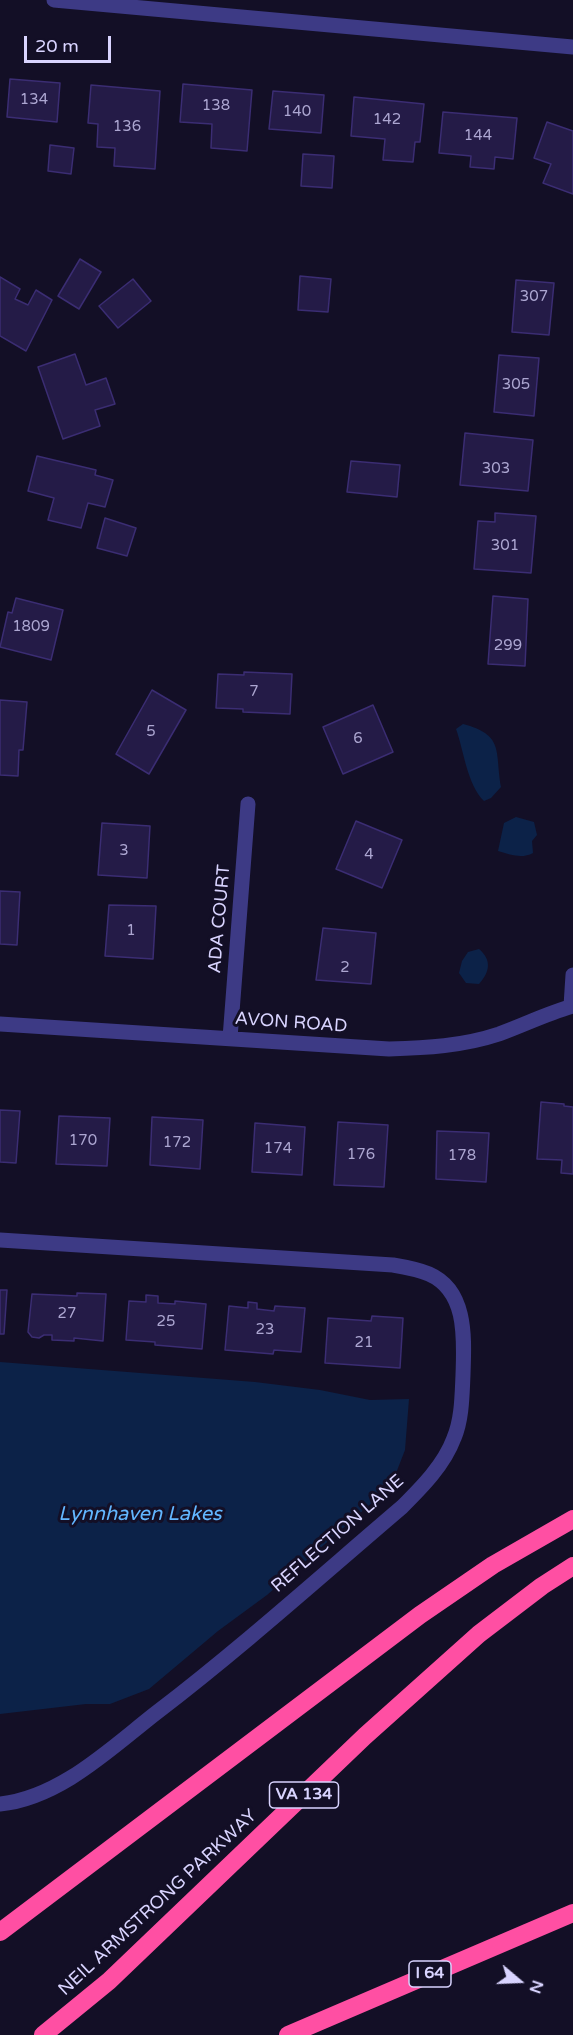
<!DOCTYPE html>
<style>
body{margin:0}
#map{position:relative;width:573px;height:2035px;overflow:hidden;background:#130f26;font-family:"Varela Round",sans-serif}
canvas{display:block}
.north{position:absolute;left:489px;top:1951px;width:60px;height:60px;-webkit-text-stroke:4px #130f26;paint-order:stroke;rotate:109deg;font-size:16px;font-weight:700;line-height:24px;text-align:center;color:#d9d4ff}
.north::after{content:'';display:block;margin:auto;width:21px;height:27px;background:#d9d4ff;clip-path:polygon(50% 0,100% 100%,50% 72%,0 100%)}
.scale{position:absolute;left:24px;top:36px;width:87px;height:27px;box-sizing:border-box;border:3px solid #d9d4ff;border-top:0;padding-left:8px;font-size:18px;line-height:21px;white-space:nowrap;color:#d9d4ff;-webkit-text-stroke:4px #130f26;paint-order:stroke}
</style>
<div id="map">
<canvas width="573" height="2035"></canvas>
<div class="north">N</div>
<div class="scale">20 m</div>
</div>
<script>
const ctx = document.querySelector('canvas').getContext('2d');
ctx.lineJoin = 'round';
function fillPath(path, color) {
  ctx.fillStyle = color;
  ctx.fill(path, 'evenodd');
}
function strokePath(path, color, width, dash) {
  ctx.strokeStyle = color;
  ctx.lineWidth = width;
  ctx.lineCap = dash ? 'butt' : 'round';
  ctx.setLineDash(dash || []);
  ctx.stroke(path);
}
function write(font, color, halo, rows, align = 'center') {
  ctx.font = font + ' "Varela Round",sans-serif';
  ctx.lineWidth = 6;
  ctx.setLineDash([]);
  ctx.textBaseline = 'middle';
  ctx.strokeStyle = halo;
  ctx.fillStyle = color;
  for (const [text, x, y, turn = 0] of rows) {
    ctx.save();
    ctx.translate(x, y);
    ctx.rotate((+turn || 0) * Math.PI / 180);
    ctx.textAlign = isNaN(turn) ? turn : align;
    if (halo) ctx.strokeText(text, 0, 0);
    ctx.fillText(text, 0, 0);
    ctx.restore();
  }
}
fillPath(new Path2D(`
 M463,724C504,735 495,750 501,787L491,798L484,801C467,784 464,751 456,729Z
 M516,817L534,822L537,835L532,841L533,853C522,859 511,855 498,851L504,823Z
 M479,949C492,960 490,972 479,984L466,983L459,973L462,961L468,952Z
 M0,1362L255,1382L320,1390L370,1400L409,1399L405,1450L391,1486L267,1595L218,1631L149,1689L110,1704H86L0,1714Z`), '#0c2248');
const building = new Path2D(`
 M10,79L60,83L57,122L7,117Z
 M183,84L252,90L247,151L211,148L212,124L180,122Z
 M91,85L160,91L155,169L114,166L115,148L97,147L98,124L88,123Z
 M273,91L324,95L321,133L269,129Z
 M354,97L424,104L420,142H415L413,162L383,160L385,139L351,136Z
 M443,112L517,118L513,159L495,157L494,169L470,167L471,156L439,153Z
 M547,122L573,131V194L543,183L551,164L534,158Z
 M50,145L74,148L71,174L48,171Z
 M303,154L334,156L332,188L301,186Z
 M80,259L101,272L79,309L58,296Z
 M300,276L331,279L328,312L298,310Z
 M0,277L20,289L15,299L28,305L36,290L52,300L26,351L0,336Z
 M133,279L151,301L118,328L99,306Z
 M516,280L554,283L549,335L512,332Z
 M75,354L86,385L106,378L115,404L95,410L100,426L63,439L38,367Z
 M499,355L539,358L534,416L494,412Z
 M465,433L533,440L528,491L460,485Z
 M37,456L96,470L95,475L113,480L105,507L88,503L81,528L48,520L54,498L28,491Z
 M351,461L400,465L397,497L347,492Z
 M495,513L536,516L531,573L474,569L478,521L495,522Z
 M105,518L136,528L127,556L97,548Z
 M493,596L528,599L525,666L488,664Z
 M16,598L63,610L51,660L0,647L8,612L12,613Z
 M244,672L292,674L290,714L243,712V709L216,708L218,674L244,675Z
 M152,690L186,710L149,774L116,754Z
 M0,700L27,702L23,750H19L18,776L0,775Z
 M373,705L393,752L343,774L323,727Z
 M356,821L402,840L382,888L336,869Z
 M102,823L150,826L147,878L98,875Z
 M0,891L20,892L17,945L0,944Z
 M109,905L156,906L153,959L105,956Z
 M323,928L376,933L371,984L316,980Z
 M541,1102L564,1104V1106L573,1107V1174L561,1173L562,1160L537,1159Z
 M0,1110L20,1111L16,1163L0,1162Z
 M59,1116L110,1118L107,1166L56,1164Z
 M152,1117L203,1120L200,1169L150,1165Z
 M338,1122L388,1125L384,1187L334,1185Z
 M255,1123L305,1127L302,1175L252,1172Z
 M437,1131L489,1133L486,1182L436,1179Z
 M0,1290H7L4,1334H0Z
 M77,1293L106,1294L103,1341L74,1338V1341L52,1340V1335H44L39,1338L32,1337L28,1332L32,1294L77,1296Z
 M146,1295L158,1296V1303L175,1304V1301L206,1304L202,1349L155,1345V1342L126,1340L129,1301L146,1302Z
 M248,1302L257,1303V1309L274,1311L275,1306L305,1308L301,1352L274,1350L273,1354L225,1350L229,1306L248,1308Z
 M372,1316L403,1318L400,1368L325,1363L328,1318L371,1321Z`);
fillPath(building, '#241b47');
strokePath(building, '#3b2d73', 1.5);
strokePath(new Path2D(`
 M0,1240L393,1265C405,1267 417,1269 429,1274C468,1291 464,1340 463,1375C462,1396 462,1419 454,1438C444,1465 422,1487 402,1507C321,1576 241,1648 156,1713C111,1748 60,1798 0,1804`), '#3d3a85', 15);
strokePath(new Path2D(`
 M54,0L573,47
 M571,1006L573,975
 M0,1024L389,1049C426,1048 463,1046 499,1034C524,1025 548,1013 573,1006
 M230,1038L248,804`), '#3d3a85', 15);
strokePath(new Path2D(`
 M0,1932L420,1615L493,1565L573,1519
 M43,2035L109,1981L365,1736L479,1634L542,1586L573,1566
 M288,2035L573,1913`), '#ff4fa3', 18);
write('15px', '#aca6d1', null, [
 ["134",34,100],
 ["138",216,106],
 ["140",297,112],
 ["142",387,120],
 ["136",127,127],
 ["144",478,136],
 ["307",534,297],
 ["305",516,385],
 ["303",496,469],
 ["301",505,546],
 ["1809",31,627],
 ["299",508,646],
 ["7",254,692],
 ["5",151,732],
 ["6",358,739],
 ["3",124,851],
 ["4",369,855],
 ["1",131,931],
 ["2",345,968],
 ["170",83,1141],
 ["172",177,1143],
 ["174",278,1149],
 ["176",361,1155],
 ["178",462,1156],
 ["27",67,1314],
 ["25",166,1322],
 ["23",265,1330],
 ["21",364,1343]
]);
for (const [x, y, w] of [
 [304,1795,69],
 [430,1974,42]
]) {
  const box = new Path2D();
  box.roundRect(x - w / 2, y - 13, w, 26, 4.5);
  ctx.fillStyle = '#130f26';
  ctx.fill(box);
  strokePath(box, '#d9d4ff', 1.5);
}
write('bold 16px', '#d9d4ff', null, [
 ["VA 134",304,1795],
 ["I 64",430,1974]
]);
write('18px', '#d9d4ff', '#130f26', [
 ["ADA COURT",220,919,-85],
 ["AVON ROAD",291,1023,4],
 ["REFLECTION LANE",338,1534,-41],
 ["NEIL ARMSTRONG PARKWAY",158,1903,-43]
]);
write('italic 20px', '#62b6ff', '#130f26', [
 ["Lynnhaven Lakes",140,1515]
]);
</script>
